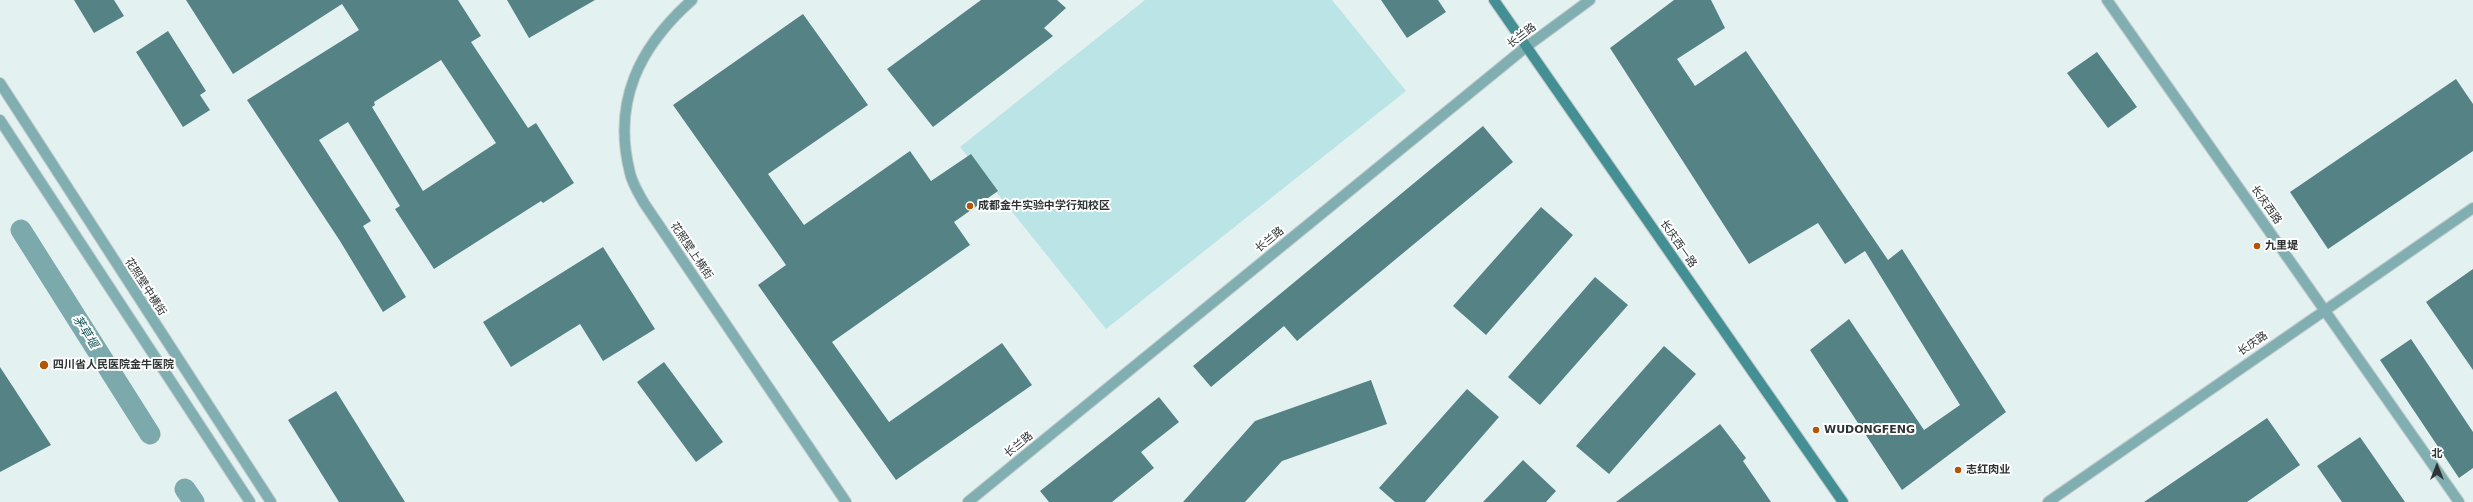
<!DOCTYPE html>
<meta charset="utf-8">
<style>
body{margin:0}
#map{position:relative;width:2473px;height:502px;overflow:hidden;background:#e4f1f1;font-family:"DejaVu Sans","Noto Sans SC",sans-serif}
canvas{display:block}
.north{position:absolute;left:2417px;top:446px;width:40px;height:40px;-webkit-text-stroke:3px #fff;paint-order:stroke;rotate:0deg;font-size:11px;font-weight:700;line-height:16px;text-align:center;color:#2e3333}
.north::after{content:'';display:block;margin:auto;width:14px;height:18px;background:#2e3333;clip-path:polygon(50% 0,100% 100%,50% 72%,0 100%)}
</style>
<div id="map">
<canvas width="2473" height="502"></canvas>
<div class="north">北</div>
</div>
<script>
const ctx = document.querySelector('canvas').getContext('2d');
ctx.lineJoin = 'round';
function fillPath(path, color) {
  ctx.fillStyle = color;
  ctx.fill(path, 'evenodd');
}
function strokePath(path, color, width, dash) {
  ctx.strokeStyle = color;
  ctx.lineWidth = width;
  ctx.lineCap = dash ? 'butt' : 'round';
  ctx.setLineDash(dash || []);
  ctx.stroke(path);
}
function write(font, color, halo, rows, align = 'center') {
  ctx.font = font + ' "DejaVu Sans","Noto Sans SC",sans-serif';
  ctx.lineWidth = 4;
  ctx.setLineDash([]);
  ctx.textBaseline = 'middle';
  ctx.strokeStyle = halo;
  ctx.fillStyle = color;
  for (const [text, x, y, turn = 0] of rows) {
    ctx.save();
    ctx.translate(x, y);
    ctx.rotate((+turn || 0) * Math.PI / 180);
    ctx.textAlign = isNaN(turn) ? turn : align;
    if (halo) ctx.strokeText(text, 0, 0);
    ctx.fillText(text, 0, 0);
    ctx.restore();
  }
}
fillPath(new Path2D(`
 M1145,0H1332L1406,91L1106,329L960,147Z`), '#bbe4e6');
strokePath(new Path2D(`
 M21,230L150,434
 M185,489L194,502`), '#7ba9ac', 21);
fillPath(new Path2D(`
 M74,0H114L124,16L94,33Z
 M186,0H458L481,36L471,42L528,128L536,123L574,183L543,203L541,201L434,269L395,209L400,206L348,122L319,140L371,221L363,226L406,297L383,312L340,241L247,100L359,30L342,4L233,74ZM441,60L496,143L423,191L372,107L375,105L374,102Z
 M507,0H595L529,38Z
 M981,0H1057L1066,8L1044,28L1053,36L933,127L887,69Z
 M1381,0H1438L1446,12L1407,38Z
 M1674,0H1711L1725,28L1677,59L1695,86L1746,51L1888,260L1902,249L2006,412L1902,490L1810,350L1849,319L1924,430L1960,405L1865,251L1845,264L1818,223L1749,264L1610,48Z
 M803,14L868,105L768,174L804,225L910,151L931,181L971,154L998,191L954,222L970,245L832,342L889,422L1002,343L1032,385L896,480L758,285L786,265L673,105Z
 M168,31L206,91L200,95L210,110L183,127L136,52Z
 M2097,52L2137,107L2108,128L2067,73Z
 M2456,79L2473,104V151L2328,249L2290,192Z
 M1483,126L1513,162L1297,341L1284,326L1211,387L1193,366Z
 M1541,207L1573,235L1486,335L1453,306Z
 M603,247L655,329L603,361L580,324L511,367L483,322Z
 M2473,269V370L2426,302Z
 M1595,277L1628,305L1540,405L1508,377Z
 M2411,339L2473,432V468L2459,478L2380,360Z
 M1664,346L1696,374L1609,474L1576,446Z
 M664,362L723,442L696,462L637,382Z
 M0,367L51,445L0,472Z
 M1371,380L1387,424L1282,461L1245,502H1183L1255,421Z
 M1467,389L1499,417L1425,502H1395L1379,488Z
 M336,391L405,502H339L288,420Z
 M1159,397L1179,422L1141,452L1154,468L1112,502H1049L1040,491Z
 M2267,418L2300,465L2247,502H2144Z
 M1720,424L1746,458L1743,461L1771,502H1616Z
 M2360,437L2405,502H2342L2317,466Z
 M1523,460L1556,491L1546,502H1483Z`), '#558285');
const minor = new Path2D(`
 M692,0C639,47 612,102 630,173C632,183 639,194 644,203L846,502
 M2107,0L2459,502
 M2048,502L2473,208`);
const tertiary = new Path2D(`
 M0,83L271,502
 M0,120L250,502
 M968,502L1526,47L1590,0`);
const secondary = new Path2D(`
 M1494,0L1843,502`);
strokePath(minor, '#c0cbcb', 12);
strokePath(tertiary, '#c0cbcb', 12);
strokePath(secondary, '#c0cbcb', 12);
strokePath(minor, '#81afb1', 10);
strokePath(tertiary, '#81afb1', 10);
strokePath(secondary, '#448f94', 10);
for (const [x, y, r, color] of [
 [970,206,4,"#b35504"],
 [2257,246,4,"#b35504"],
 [44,365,5,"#b35504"],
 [1816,430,4,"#b35504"],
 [1958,470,4,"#b35504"]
]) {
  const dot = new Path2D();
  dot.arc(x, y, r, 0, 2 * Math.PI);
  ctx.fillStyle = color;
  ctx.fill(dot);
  strokePath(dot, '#fff', 1.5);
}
write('11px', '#2e3333', '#fff', [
 ["长兰路",1522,36,-37],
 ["长庆西路",2266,205,55],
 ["长兰路",1270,240,-39],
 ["长庆西一路",1678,244,55],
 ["花照壁上横街",691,251,56],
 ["花照壁中横街",145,287,57],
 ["长庆路",2253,344,-35],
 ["长兰路",1019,445,-39]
]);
write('bold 11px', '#2e3333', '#fff', [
 ["成都金牛实验中学行知校区",978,206],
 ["九里堤",2265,246],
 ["四川省人民医院金牛医院",53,365],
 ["WUDONGFENG",1824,430],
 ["志红肉业",1966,470]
], 'left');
write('italic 12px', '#16585b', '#fff', [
 ["茅草堰",85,332,58]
]);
</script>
